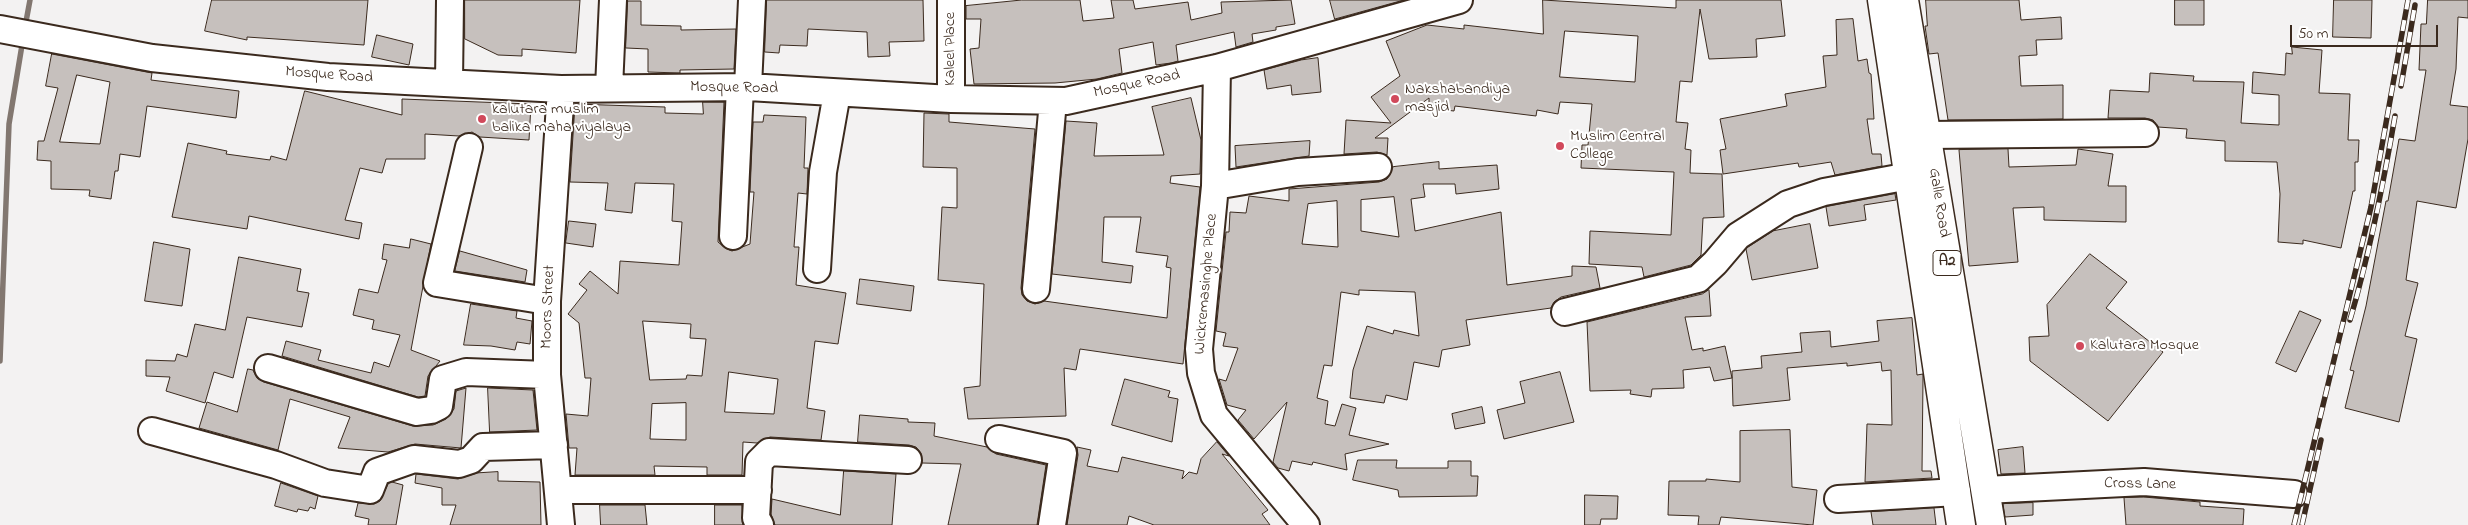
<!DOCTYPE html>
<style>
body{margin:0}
#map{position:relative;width:2468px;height:525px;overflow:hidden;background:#f3f2f2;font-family:"Indie Flower",sans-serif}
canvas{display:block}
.scale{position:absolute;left:2290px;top:25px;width:148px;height:22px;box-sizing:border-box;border:2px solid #3b2a1e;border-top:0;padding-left:6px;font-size:15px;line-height:18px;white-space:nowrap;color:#3b2a1e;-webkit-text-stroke:4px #fff;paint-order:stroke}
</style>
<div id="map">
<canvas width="2468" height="525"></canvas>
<div class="scale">50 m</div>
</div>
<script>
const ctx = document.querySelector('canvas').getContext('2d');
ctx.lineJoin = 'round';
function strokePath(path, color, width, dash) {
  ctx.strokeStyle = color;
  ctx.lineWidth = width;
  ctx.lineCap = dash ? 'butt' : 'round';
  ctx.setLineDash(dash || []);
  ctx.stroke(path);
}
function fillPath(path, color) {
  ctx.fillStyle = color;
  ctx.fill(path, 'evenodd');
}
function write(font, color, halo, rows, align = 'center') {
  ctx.font = font + ' "Indie Flower",sans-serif';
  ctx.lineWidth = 4;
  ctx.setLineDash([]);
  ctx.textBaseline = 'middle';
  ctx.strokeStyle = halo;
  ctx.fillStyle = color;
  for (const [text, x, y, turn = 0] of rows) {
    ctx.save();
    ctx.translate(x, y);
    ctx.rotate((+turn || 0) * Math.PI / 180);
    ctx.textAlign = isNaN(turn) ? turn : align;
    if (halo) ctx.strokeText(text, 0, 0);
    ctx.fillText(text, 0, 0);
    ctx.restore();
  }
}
strokePath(new Path2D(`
 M25,27L30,0
 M0,361L9,124L23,39`), '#827770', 5.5);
const building = new Path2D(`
 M212,0H368L364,45L247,37V40L205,31Z
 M465,0H580L576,53L522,49V56L498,55L465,39Z
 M767,0H923L924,41L889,42L890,56L868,57L867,32L808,29L807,46L780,45L779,53L765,52Z
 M1022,0H1080L1083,21L1114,18L1111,0H1133L1135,9L1188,2L1191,20L1222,13L1221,2L1291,0L1295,24L1276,27V30L1252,34L1253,42L1236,47L1234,32L1176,45L1178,61L1171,63L1156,65L1153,42L1119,49L1122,73L1097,79L1055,83L974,84L970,49L979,48L981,19H966V6Z
 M1330,0H1404L1335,19Z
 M1543,0L1676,8V0H1781L1785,36L1756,39L1757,57L1709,59L1700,9L1692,82L1680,81L1676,122L1688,123L1685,149L1691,150L1690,173L1722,174L1724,217L1703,218L1701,255L1691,265L1644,277L1642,267L1589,264L1590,231L1671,235L1674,172L1581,168L1582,145H1588L1592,104L1560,102L1558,114L1537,110L1536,116L1455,106L1454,111L1429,108V98L1375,138H1388L1387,155L1377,152L1344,154L1346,120L1391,123L1371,97L1400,76L1386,41L1427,25L1464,29V25L1543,34ZM1565,31L1638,36L1635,82L1560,77Z
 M1926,0H2019L2021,20L2061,17L2062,39L2036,40L2037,55L2019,56L2021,86L2063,85V119L1948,120L1938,53L1929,54L1925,26H1927Z
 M2175,0H2204V25H2175Z
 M2334,0H2372L2371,38L2333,37Z
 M2428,0H2468V18L2458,17L2456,69L2450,105L2468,107V139L2456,208L2417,201L2406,280L2418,283L2405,336L2417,339L2399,422L2345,408L2354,371L2350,370L2366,306L2386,201H2388L2399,139L2415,141L2426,70H2419L2421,24H2426Z
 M628,1H641V25L681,26V30L736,29L734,69L680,70V73L648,72V49L626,48Z
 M1853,19L1858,61L1867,59L1869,73L1871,74L1874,119H1867L1872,154H1881L1882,166L1835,175L1831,162L1799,167L1798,163L1723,174L1720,150L1726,149L1720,119L1787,106L1785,94L1826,87L1823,56L1837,55L1836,20Z
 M377,35L413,44L409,65L372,57Z
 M2292,47L2322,50L2319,93L2350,94L2348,140H2359L2358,162H2355V191H2353L2341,248L2303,240V244L2278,242L2280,194L2277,162L2225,161V141L2186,138L2187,129L2158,127L2153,120L2145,118H2108L2110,90L2149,92L2150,73L2194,76L2193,81L2244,82L2241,123L2279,125V95L2252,93L2253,72L2285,75L2286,53L2292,54Z
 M52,54L152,73L151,80L239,91L236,118L147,106L140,157L120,154L118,171H115L111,199L89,196L90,190L51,189V161L37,160L38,141H44L58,88L46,86ZM77,75L110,82L100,144L60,142Z
 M1318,58L1321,92L1292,95L1291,85L1267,89L1264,70L1301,60Z
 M305,91L402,115V99L531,104L529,140L480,137L472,132L459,136L425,134V159H386L382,173L360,168L345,220L362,223L359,239L249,216L247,229L172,217L188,143L227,151L226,154L270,160L271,156L286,160Z
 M1191,98L1201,140L1200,174L1171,176L1170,183L1200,187L1183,364L1080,349L1076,370L1064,368L1066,416L968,419L964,388L980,386L984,284L938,280L942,207L957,208V168L923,167L924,113L949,114V122L1035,129L1021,288L1022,295L1027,301L1035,304L1044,301L1167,318L1171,268L1166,267L1168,256L1136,252L1141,217H1104L1102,262L1133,266L1131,283L1052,274L1066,121L1097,123L1094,156L1164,155L1152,107Z
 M703,102H724L718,242L725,248L732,251L750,244L754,192H750L753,122H763L764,115L806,117L804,168H808L807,194L798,193L794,247H799L796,285L846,293L838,344L815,341L807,408L825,411L821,440L770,437L757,443L743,442L742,475H707V467L654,466L655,475H575L577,448H569L566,414L588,416L591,378H585L579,323L568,314L587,290L579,284L590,271L618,294L620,261L679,265L682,222L672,221L674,184L635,183L632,213L605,210L608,183L570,182L575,104L665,107V113L703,114ZM643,321L691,324L690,338L706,339L702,376L687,375L686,379L650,380ZM729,372L778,379L774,414L725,412ZM686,403V440L650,439L652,404Z
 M1310,141L1309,156L1236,167L1235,146Z
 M2008,149L2009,167L2076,165L2078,149L2113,154L2108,186H2126V222L2044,220V207L2013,208L2018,262L1969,266L1959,150Z
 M1439,162V169L1497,165L1499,189L1456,194L1455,184H1423L1425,197L1411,199L1415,231L1501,212L1507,285L1572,276V266L1596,267L1600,288L1561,297L1554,302L1551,308L1466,320L1470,345L1442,350L1439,367L1414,362L1407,400L1386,395L1384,403L1350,398L1353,370L1367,326L1393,334L1394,330L1419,336L1415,292L1359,290V295L1341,292L1332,366L1324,365L1317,398L1328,401L1325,424L1335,426L1342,404L1356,408L1349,435L1389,444L1345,454L1347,470L1313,462L1312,465L1292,461L1289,471L1278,468L1273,462L1287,402L1254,439L1238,420L1246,410L1227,405L1219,379L1226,381L1238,348L1223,346L1226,333L1216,331L1226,232H1229L1230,212L1246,213L1249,196L1289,201V189L1379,182L1387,179L1393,167ZM1394,197L1399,237L1361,231V200ZM1337,201L1338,247L1302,244L1308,204Z
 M1895,194L1896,200L1864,205L1866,220L1829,226L1826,207Z
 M569,221L596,224L593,247L566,243Z
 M1810,224L1818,268L1752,280L1746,249L1748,247L1773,231Z
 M411,239L431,244L411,350L440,361L428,376L425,396L418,397L282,356L286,341L321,350L318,360L371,373L374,362L389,367L400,335L372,329L374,320L353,315L359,289L378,293L387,260L382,259L384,244L409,248Z
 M154,242L190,249L182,306L145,301Z
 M460,251L527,270L525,282L455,271Z
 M2090,254L2127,282L2106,308L2163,352L2108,421L2030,361L2029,337L2049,336L2047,305Z
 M239,257L301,269L297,291L309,293L302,327L247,317L233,378L214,372L205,403L166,391L170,377L146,376V360L175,361L177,354L187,357L195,324L225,330Z
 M860,279L914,286L911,311L857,304Z
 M1709,290L1711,316L1685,317L1692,350L1703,348V351L1725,346L1732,378L1714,381L1710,367L1683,370L1684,388L1652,389L1651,397L1630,394L1631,390L1590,391L1587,322L1702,294Z
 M471,304L517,311L516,318L532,321L530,344L517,342L515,350L491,346L464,345Z
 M2300,311L2321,320L2296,372L2276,363Z
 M1912,318L1917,375L1923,374V379L1922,471H1931L1932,478L1865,482L1867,424L1892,425L1891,370L1882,371L1881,362L1847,366V363L1787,368L1790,400L1733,406L1732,371L1762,368L1761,356L1802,352L1800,333L1830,331L1831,347L1879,341L1877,321Z
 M248,369L253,370L257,378L264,382L413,426L433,425L446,419L454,409L456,391L466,388L461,448L415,444L388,452L338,448L350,417L290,399L278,450L199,428L207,402L237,412Z
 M1560,372L1574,422L1504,439L1497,410L1525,403L1520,382Z
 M1125,379L1170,391L1168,397L1178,399L1172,442L1112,425Z
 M488,388L533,390L537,430L490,432Z
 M1482,407L1485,423L1455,429L1452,414Z
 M860,415L908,419V422L935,423L934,436L987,447L996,454L1046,465L1037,525H948L961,464L922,463L921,453L916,447L909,445L858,442Z
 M1790,430L1792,487L1817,490L1813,525L1721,517L1719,525H1698L1699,516L1668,515L1669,481H1706V479L1740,482V431Z
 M1217,442L1229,456L1222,454L1268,510L1262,514L1270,525H1154L1129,516L1127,525H1067L1078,455L1077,447L1091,450L1087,466L1118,472L1122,457L1184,471L1182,479L1189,472L1197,474L1201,459Z
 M2023,447L2025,473L2001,474L1998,450Z
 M1358,460H1397L1396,468H1448V461H1471V476H1478L1477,496L1399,497L1398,490L1353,480Z
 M844,471L896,474L892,525H775L771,514L772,499L840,515Z
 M498,472V481L540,482L541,525H450L456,505H442V488L415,483L416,474L458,479L477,473Z
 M392,482L403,485L396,525H368L369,519L355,516L358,503L374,504L380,501L388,484Z
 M281,483L318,496L315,509L310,507L308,511L298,509L297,512L275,506Z
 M1585,495L1618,496L1617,519H1601L1600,525H1585Z
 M2144,497L2200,502V506L2244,509L2243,525H2126L2124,498Z
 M2033,503V515L2005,517L2003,504Z
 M600,505H645L647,525H601Z
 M715,505H742L743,525H715Z
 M1934,508L1936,525H1873L1871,512Z`);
fillPath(building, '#c6c0bd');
strokePath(building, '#3b2a1e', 1);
const minor = new Path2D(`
 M0,29L152,58L328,77L561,89L748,87L951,99L1066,101L1217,68L1459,0
 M1217,68L1215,186L1199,349L1201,373L1214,415L1306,525
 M449,83L450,0
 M748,87L752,0
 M609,88L613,0
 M951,99V0
 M1926,135L2145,133
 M469,147L437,283L547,301
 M1215,186L1298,172L1378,167
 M733,236L740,87
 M817,269L823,172L837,93
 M1036,289L1053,101
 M1565,312L1698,279L1715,263L1738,236L1788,204L1824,192L1909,176
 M268,368L417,412L431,410L439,406L443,379L466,372L547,375
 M152,431L276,465L325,483L370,490L377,472L414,459L459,464L471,460L483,447L554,445
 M999,439L1063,453L1052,525
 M558,490H758
 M1985,490L2144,482L2294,494
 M1838,499L1957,492
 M561,525L547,375V301L561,89
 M760,525L756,518L759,462L769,452L908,460`);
const highway = new Path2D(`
 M1882,0L1961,525
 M1904,0L1991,525`);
strokePath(minor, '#3b2a1e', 30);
strokePath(highway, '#3b2a1e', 31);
strokePath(minor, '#fff', 26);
strokePath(highway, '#fff', 28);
const rail = new Path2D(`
 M2401,86L2415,5
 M2350,320C2370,252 2383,186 2395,116
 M2294,525L2371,207L2408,0
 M2302,525L2321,440`);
strokePath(rail, '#3b2a1e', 5.5);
strokePath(rail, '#fff', 4, [11]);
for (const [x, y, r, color] of [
 [1395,99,5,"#d1495b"],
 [482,119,5,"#d1495b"],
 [1560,146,5,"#d1495b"],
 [2080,346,5,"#d1495b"]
]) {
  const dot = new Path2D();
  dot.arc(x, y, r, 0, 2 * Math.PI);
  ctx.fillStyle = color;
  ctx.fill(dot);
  strokePath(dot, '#fff', 2);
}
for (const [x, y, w] of [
 [1947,263,28]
]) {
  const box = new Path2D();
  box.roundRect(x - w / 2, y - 12.5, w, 25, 4);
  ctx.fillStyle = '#fff';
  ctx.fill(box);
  strokePath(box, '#3b2a1e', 1);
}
write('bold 15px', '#3b2a1e', null, [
 ["A2",1947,263]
]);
write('16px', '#3b2a1e', '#fff', [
 ["Kaleel Place",951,49,-90],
 ["Mosque Road",329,76,4],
 ["Mosque Road",1137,85,-12],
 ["Mosque Road",734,89,1],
 ["Galle Road",1938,203,81],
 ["Wickremasinghe Place",1207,284,-85],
 ["Moors Street",549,307,-88],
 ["Cross Lane",2140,485,1]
]);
write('16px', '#3b2a1e', '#fff', [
 ["Nakshabandiya",1405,90],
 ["masjid",1405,108],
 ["kalutara muslim",492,110],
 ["balika maha viyalaya",492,128],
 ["Muslim Central",1570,137],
 ["College",1570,155],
 ["Kalutara Mosque",2090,346]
], 'left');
</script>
